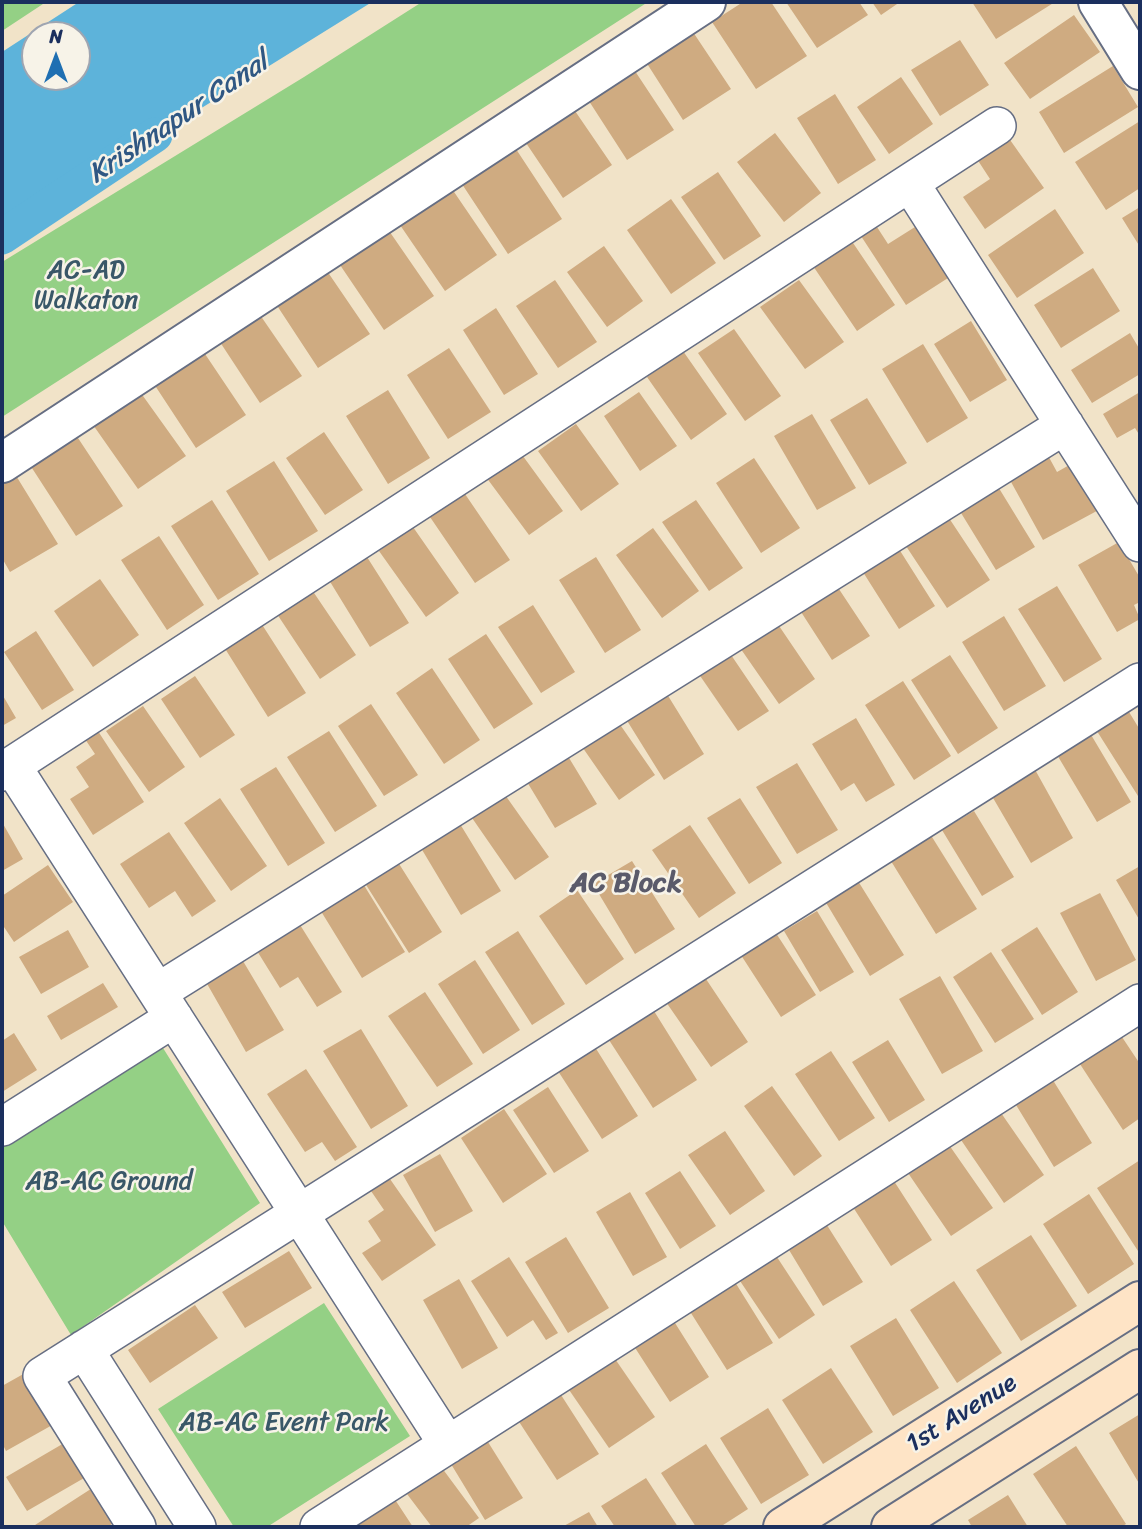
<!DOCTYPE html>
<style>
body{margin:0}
#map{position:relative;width:1142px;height:1529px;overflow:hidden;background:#f1e3c8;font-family:Sriracha,sans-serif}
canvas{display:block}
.frame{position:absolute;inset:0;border:4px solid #1b2f5e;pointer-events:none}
.north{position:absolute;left:21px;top:21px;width:70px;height:70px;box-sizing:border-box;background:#f7f3e8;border:2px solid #9fa5b1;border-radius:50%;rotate:0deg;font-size:19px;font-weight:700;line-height:28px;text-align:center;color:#1b2f5e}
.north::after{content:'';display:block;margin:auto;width:24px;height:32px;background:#1f6fb2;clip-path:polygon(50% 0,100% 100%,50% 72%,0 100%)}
</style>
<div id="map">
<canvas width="1142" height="1529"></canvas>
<div class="frame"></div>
<div class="north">N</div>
</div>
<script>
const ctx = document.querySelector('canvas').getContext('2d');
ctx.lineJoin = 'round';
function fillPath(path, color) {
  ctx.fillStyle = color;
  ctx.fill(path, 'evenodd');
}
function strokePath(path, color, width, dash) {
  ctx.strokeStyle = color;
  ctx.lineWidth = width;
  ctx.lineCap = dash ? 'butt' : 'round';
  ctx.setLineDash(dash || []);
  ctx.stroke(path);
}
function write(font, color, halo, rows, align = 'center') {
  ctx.font = font + ' Sriracha,sans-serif';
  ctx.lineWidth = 5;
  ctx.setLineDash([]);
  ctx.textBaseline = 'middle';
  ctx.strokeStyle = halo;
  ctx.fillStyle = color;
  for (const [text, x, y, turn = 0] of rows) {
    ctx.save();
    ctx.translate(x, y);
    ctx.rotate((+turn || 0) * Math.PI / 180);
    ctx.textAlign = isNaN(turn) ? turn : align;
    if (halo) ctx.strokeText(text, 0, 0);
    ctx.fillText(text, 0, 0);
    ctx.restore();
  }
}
fillPath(new Path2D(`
 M2,2H46L2,31Z
 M422,2H648L2,417V262L304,77Z
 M153,1032L260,1203L71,1335L2,1221V1127Z
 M324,1303L410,1436L267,1527H234L158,1409Z`), '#94d085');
fillPath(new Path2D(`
 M79,2H372L2,232V52ZM35,35H77V77H35Z`), '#5db3da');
strokePath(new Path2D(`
 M2,237L155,135`), '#5db3da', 35);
fillPath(new Path2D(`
 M743,2H771L807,56L756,89L712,22Z
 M786,2H859L868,15L817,48Z
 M872,2H900L881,15Z
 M972,2H1055L996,39Z
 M1074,15L1100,52L1030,99L1004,63Z
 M693,32L731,89L683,120L646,62Z
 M960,40L989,85L940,116L911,70Z
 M1113,66L1138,107L1064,153L1039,112Z
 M633,68L674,130L627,160L587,98Z
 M901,77L933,124L889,154L857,107Z
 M835,94L876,160L838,184L797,118Z
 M573,108L612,165L563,198L524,140Z
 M1140,121V188L1106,210L1075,162Z
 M775,133L821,193L784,222L737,162Z
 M1008,137L1044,188L985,229L963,197L990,179L977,159Z
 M514,146L562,219L508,254L460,181Z
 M718,172L761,236L724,260L681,197Z
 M450,186L497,255L445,291L398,222Z
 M671,199L716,263L671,294L627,230Z
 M1140,207V247L1122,218Z
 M1055,209L1084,253L1017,298L988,255Z
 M385,225L434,296L384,330L336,259Z
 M877,227L888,244L915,227L948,278L906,305L861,236Z
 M849,237L895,305L857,331L811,263Z
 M604,246L643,301L607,327L567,272Z
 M325,268L370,334L318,368L274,301Z
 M1093,268L1120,311L1061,348L1034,305Z
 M555,280L597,342L558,368L516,306Z
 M799,280L844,342L805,369L760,307Z
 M496,308L538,374L504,395L463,330Z
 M258,312L302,376L260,403L218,339Z
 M971,321L1007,380L970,402L934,344Z
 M734,329L781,396L745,421L698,353Z
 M1130,333L1140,350V374L1092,403L1071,370Z
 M923,344L968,418L927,443L882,369Z
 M201,348L246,415L196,448L152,381Z
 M449,348L491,412L448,439L407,375Z
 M683,351L727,414L691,440L647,377Z
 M138,389L186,456L138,489L91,422Z
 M388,390L430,458L388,484L346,416Z
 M639,392L677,446L640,471L604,416Z
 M1140,392V436L1135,428L1117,438L1103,414Z
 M867,398L907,463L869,485L830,420Z
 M812,414L856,488L817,510L774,436Z
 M576,424L619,484L581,511L538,451Z
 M324,432L363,490L325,515L286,458Z
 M76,435L123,506L76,536L30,465Z
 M1045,450L1057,472L1080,459L1106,506L1043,540L1005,471Z
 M520,452L563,511L529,535L486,477Z
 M754,458L800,528L761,553L716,483Z
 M274,461L318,531L269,561L226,491Z
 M15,474L58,544L10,572L2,558V482Z
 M997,485L1035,547L996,570L958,508Z
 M465,494L510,560L475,583L430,517Z
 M212,500L259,574L218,600L171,526Z
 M696,500L743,568L709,591L662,522Z
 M945,512L990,580L947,608L902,540Z
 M413,527L459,593L426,617L379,551Z
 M653,528L699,591L662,618L616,555Z
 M159,536L204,605L167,630L121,560Z
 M892,538L935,606L899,629L856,561Z
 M1119,542L1140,578V602L1134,605L1140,619L1117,632L1078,565Z
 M367,557L409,623L370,647L329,580Z
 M596,557L641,630L605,653L559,580Z
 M831,577L870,636L832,660L794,601Z
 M100,579L139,635L93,667L54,611Z
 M1057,586L1102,659L1064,682L1018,609Z
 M310,587L356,655L320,679L275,611Z
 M533,605L575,672L541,693L498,627Z
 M1004,616L1046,686L1004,711L962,642Z
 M773,617L815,679L779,704L736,642Z
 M261,623L306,693L268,717L224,647Z
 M36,631L74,690L42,710L4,652Z
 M486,634L533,704L494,729L448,659Z
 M725,646L769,711L738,731L694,667Z
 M950,655L998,728L958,754L911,680Z
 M432,668L480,740L444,764L396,693Z
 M195,676L235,735L200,758L161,699Z
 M903,681L951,756L914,780L865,705Z
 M662,686L704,754L664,780L621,711Z
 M2,694L16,718L2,726Z
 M371,704L418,775L384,796L338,726Z
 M143,706L185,767L149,792L106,731Z
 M1126,707L1140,730V795L1138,796L1095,728Z
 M612,713L655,775L619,800L576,738Z
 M856,718L895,785L866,802L854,783L841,791L812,744Z
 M96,728L144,802L93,835L70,799L89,787L76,767L95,754L83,736Z
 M1087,728L1131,802L1097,822L1053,748Z
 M329,731L377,806L335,832L287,757Z
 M563,748L597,804L555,828L521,772Z
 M797,763L838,830L797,854L756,787Z
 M1033,766L1073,838L1031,863L989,791Z
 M276,767L325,843L288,866L240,789Z
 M503,792L549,857L515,880L470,815Z
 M220,798L267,866L231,891L184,823Z
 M740,798L782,863L749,884L707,818Z
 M974,811L1014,877L982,896L942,830Z
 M457,819L501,891L461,915L418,843Z
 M2,822L23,859L2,871Z
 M690,825L736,893L699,918L652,850Z
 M927,829L977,909L936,934L886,853Z
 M169,832L216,901L192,917L175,891L149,908L120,864Z
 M396,859L442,932L409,953L363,880Z
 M632,861L675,929L635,954L593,884Z
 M48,865L73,902L14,942L2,924V896Z
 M1140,866V921L1116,880Z
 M858,881L904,955L870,976L825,901Z
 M362,882L405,952L362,978L319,908Z
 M577,890L624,959L586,985L539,916Z
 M1100,893L1136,960L1096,981L1060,913Z
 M817,911L854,972L820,992L784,931Z
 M297,920L342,992L317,1007L298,977L280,988L254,946Z
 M1037,927L1078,992L1042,1015L1001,950Z
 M68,930L89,967L41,994L19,957Z
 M774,930L816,995L781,1017L739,952Z
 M518,931L565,1004L532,1025L485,952Z
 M991,952L1034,1019L995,1043L953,977Z
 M475,960L520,1030L483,1054L438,984Z
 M243,961L284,1030L246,1052L206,982Z
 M704,976L748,1042L711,1067L666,1002Z
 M940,976L983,1051L942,1074L899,999Z
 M103,983L118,1007L61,1040L47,1016Z
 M425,992L473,1064L437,1087L388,1016Z
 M654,1011L697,1080L653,1108L609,1040Z
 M361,1029L408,1106L371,1129L323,1051Z
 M14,1033L37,1070L2,1092V1041Z
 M1120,1034L1140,1064V1118L1123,1130L1078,1061Z
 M888,1040L925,1100L889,1122L852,1062Z
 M595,1047L638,1116L602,1139L558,1071Z
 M831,1051L875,1118L839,1141L795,1074Z
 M306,1069L357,1147L335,1161L322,1142L305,1152L267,1094Z
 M1051,1077L1092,1143L1054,1167L1013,1100Z
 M772,1086L822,1156L794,1176L744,1106Z
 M548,1087L589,1151L554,1173L513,1110Z
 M504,1109L547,1174L503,1203L461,1138Z
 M999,1110L1044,1175L1004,1203L959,1137Z
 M725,1131L765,1191L730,1215L688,1155Z
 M947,1142L993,1208L951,1236L906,1170Z
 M440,1154L473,1211L435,1232L403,1175Z
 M1140,1160V1254L1097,1188Z
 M680,1171L716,1226L680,1249L645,1193Z
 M892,1178L932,1240L891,1266L851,1204Z
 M390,1179L436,1245L382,1281L362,1253L381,1241L368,1221L384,1210L371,1191Z
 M630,1192L667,1257L633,1276L596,1212Z
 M1089,1194L1134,1264L1088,1294L1043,1224Z
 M825,1222L863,1282L823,1306L786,1245Z
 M1031,1235L1077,1306L1021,1341L976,1270Z
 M566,1237L609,1308L568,1333L525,1262Z
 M289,1251L312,1288L245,1328L222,1292Z
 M773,1251L815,1315L779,1339L736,1275Z
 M509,1257L558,1333L546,1340L533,1320L507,1337L471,1281Z
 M730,1274L773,1343L727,1370L684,1302Z
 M459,1279L498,1348L462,1369L423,1300Z
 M954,1281L1002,1353L957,1383L910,1310Z
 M195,1305L218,1338L150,1383L128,1350Z
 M670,1315L709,1377L670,1402L630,1340Z
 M896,1318L939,1388L893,1416L850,1346Z
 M611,1353L655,1417L609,1448L565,1384Z
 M34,1368L63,1419L6,1451L2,1443V1386Z
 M831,1368L873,1432L823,1464L782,1400Z
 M554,1384L599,1454L557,1480L512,1411Z
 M768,1408L809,1475L761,1504L720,1438Z
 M1140,1414V1485L1109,1433Z
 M71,1439L91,1474L27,1511L6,1477Z
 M488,1442L523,1498L485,1520L451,1464Z
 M706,1444L748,1509L720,1527H696L661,1473Z
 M1076,1446L1126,1524L1121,1527H1068L1033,1474Z
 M442,1468L479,1518L466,1527H432L407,1494Z
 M646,1478L678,1527H615L601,1506Z
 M97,1485L120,1519L107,1527H37L35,1525Z
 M390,1492L413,1527H355L349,1518Z
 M1008,1495L1028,1527H972L968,1520Z
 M589,1512L598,1527H562Z`), '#cfab81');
const minor = new Path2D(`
 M910,183L1140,543
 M12,766L448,1445
 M2,772L997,126
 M158,992L1065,425
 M2,1127L174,1018
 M84,1349L197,1527
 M137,1527L42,1376L1140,682
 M319,1527L1140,1003`);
const tertiary = new Path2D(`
 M1098,2L1140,70
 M2,463L706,2`);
const secondary = new Path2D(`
 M783,1527L1140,1301
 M891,1527L1140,1369`);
strokePath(minor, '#666e83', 40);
strokePath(tertiary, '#666e83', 42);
strokePath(secondary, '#666e83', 42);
strokePath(minor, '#fff', 37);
strokePath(tertiary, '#fff', 38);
strokePath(secondary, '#fee4c6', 38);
write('26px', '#395768', '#f7f3e8', [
 ["AC-AD",86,271],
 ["Walkaton",86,301],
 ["AB-AC Ground",109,1182],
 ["AB-AC Event Park",284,1423]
]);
write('26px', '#1b2f5e', '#f7f3e8', [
 ["1st Avenue",962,1414,-32]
]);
write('italic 28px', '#2f5783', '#f7f3e8', [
 ["Krishnapur Canal",179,119,-34]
]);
write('bold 28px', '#5a5a6a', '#f7f3e8', [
 ["AC Block",626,884]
]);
</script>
